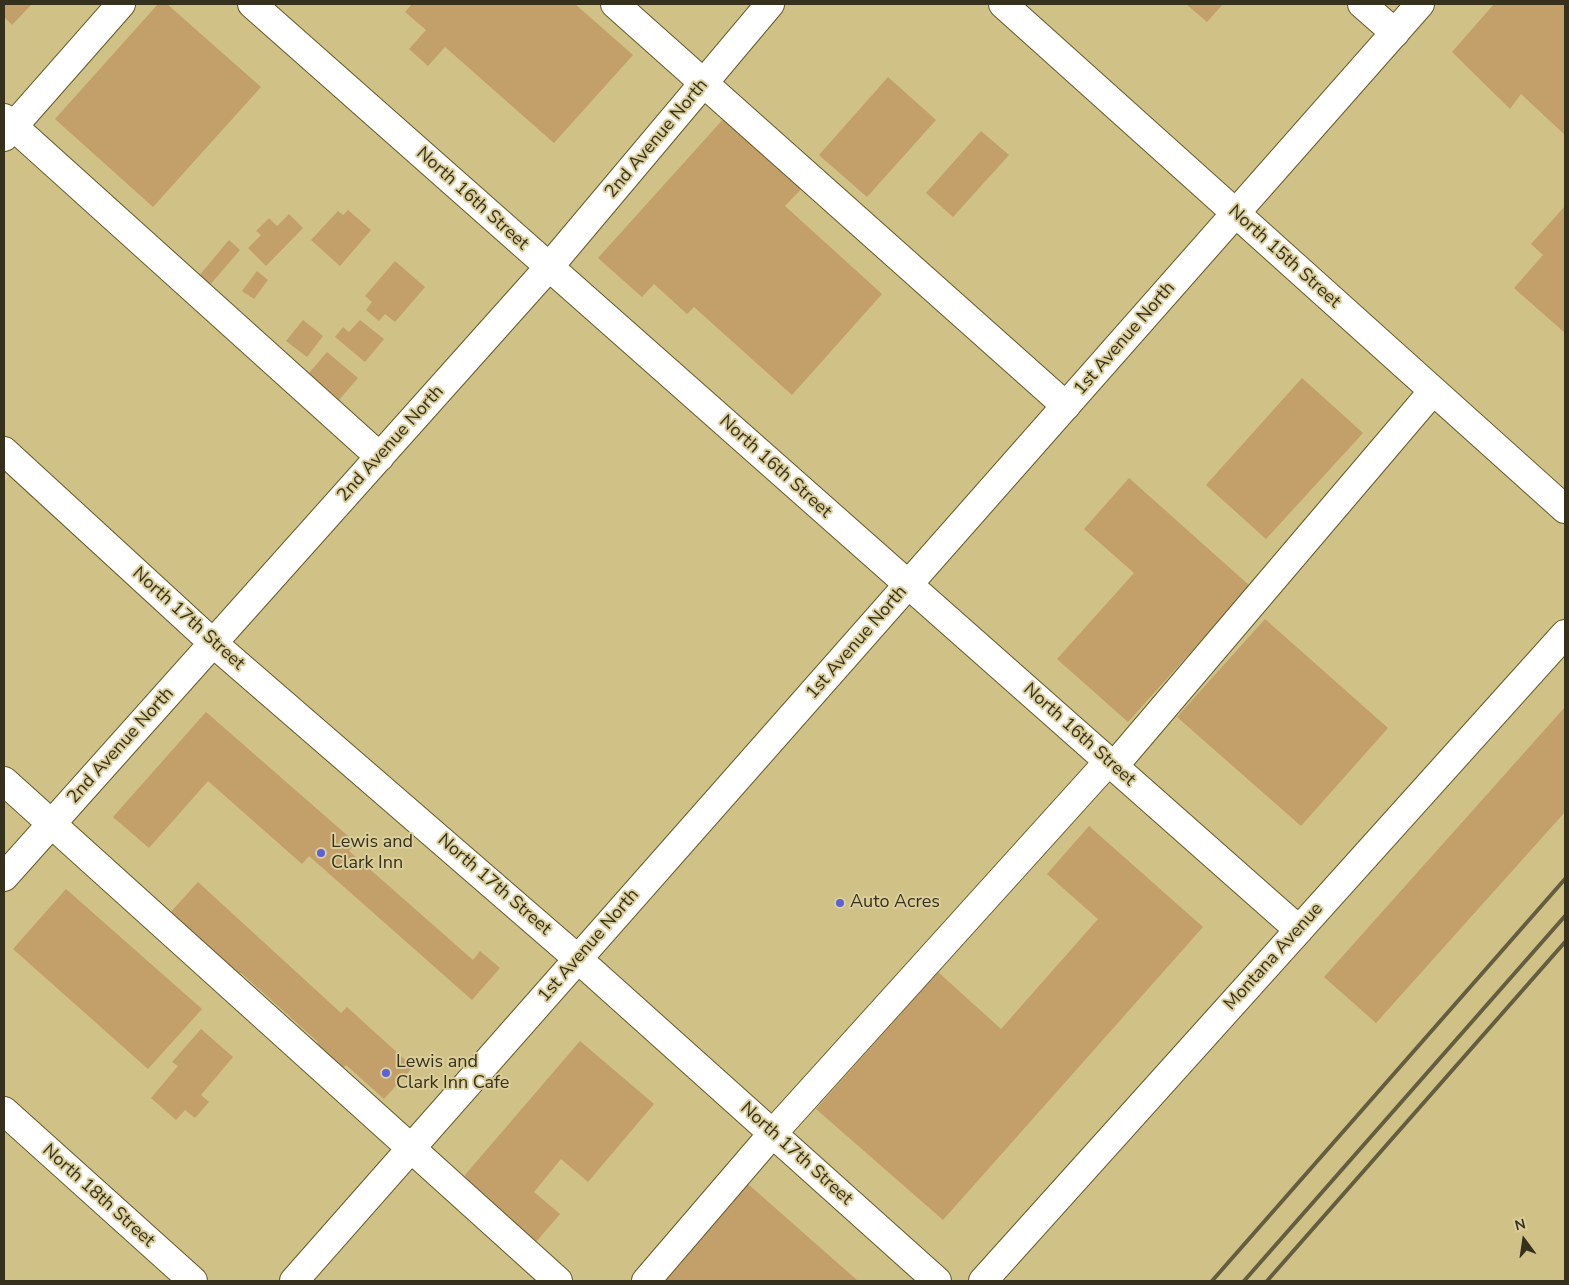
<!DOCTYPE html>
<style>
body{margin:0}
#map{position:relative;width:1569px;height:1285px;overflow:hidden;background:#dbce9a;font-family:"Nunito Sans",sans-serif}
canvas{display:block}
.frame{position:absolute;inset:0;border:5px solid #36311d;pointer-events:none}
.north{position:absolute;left:1499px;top:1215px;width:50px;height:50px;-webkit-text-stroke:4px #dbce9a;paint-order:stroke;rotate:346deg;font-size:14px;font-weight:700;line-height:20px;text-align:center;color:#36311d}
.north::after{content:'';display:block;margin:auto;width:18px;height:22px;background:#36311d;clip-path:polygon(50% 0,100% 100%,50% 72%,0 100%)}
</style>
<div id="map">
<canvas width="1569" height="1285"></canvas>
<div class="frame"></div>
<div class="north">N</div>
</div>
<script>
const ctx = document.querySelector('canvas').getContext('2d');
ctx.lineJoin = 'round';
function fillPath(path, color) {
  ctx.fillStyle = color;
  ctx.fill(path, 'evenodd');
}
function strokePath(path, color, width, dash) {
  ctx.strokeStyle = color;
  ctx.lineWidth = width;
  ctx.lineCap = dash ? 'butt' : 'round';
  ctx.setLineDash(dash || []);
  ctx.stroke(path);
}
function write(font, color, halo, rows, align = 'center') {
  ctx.font = font + ' "Nunito Sans",sans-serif';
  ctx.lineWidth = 4;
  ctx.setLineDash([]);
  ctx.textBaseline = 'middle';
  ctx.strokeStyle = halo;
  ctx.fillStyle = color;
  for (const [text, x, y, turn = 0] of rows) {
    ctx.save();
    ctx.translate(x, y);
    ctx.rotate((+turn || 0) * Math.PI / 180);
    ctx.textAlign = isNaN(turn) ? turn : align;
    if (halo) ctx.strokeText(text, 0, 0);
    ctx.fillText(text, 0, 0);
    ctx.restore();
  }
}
fillPath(new Path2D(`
 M4,4H1565V627L967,1281H4V481L19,466L4,452Z
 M1565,629V1281H971Z`), '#d0c287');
fillPath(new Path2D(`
 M4,4H32L12,25L4,17Z
 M158,4H167L261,87L153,207L55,119Z
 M412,4H575L633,55L554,143L445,47L428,66L409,49L426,30L405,12Z
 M1186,4H1223L1207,22Z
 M1494,4H1565V135L1521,94L1510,109L1452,52Z
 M888,77L936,120L867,197L819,155Z
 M726,116L804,186L785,206L882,294L792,395L694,307L687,314L654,284L642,297L598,258Z
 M981,131L1009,155L953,217L926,193Z
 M1565,206V333L1514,288L1543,255L1531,244Z
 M348,210L371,230L340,266L311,240L338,211L343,215Z
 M289,214L303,228L266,266L248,248L261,235L256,231L269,218L277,226Z
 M229,240L240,250L209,286L198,277Z
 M395,261L425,287L395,322L385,314L379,321L366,310L372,302L365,296Z
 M257,271L268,280L254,299L242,291Z
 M303,320L323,336L307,357L286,341Z
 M360,320L384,339L365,362L335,337L343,327L349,332Z
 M327,352L358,378L339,400L309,373Z
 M1302,378L1363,433L1266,539L1206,485Z
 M1129,478L1250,586L1128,722L1057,659L1134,573L1084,529Z
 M1265,619L1388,728L1301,826L1177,717Z
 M1565,707V812L1376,1023L1324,977Z
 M206,712L356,843L349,851L473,960L480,951L500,968L472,1000L309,856L302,864L208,781L149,848L113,817Z
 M1089,826L1203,927L943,1220L816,1109L938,972L1001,1029L1098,919L1047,874Z
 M198,882L341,1013L347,1007L413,1067L384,1099L346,1065L340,1071L313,1047L318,1042L241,973L236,977L168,915Z
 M66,889L202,1009L148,1069L13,949Z
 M201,1029L233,1057L201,1095L209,1102L195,1118L185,1110L176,1120L151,1098L178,1066L172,1062Z
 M580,1041L654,1104L588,1182L561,1159L534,1192L560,1214L536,1242L468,1185L465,1175Z
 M748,1184L858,1281H660Z`), '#c39f6a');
const minor = new Path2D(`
 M252,4L1299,930
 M615,4L1066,406
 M1003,4L1565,509
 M1362,4L1395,33
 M4,118L380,457
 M4,137L121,4
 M4,451L213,643L578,959L937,1281
 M1114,766L1433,391
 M4,781L558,1281
 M4,877L549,267L770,4
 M4,1111L193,1281
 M646,1281L773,1133L1109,761
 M983,1281L1565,634`);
const major = new Path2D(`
 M294,1281L1420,4`);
strokePath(minor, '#655929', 30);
strokePath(major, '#655929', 30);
strokePath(minor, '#fff', 28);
strokePath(major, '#fff', 28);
strokePath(new Path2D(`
 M1212,1281L1565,879
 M1244,1281L1565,916
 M1267,1281L1565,942`), '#645d40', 4);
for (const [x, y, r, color] of [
 [321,853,5,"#5b62d9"],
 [840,903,5,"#5b62d9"],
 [386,1073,5,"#5b62d9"]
]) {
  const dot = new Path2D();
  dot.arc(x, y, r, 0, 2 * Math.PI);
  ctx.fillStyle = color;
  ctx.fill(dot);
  strokePath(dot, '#dbce9a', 2);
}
write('18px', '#36311d', '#dbce9a', [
 ["2nd Avenue North",657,139,-50],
 ["North 16th Street",472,199,42],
 ["North 15th Street",1284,257,42],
 ["1st Avenue North",1125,339,-49],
 ["2nd Avenue North",391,444,-48],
 ["North 16th Street",775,467,42],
 ["North 17th Street",188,619,42],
 ["1st Avenue North",857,643,-49],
 ["North 16th Street",1079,735,42],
 ["2nd Avenue North",121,746,-48],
 ["North 17th Street",494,885,41],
 ["1st Avenue North",589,946,-49],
 ["Montana Avenue",1274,957,-48],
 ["North 17th Street",796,1154,42],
 ["North 18th Street",98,1196,42]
]);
write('18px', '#36311d', '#dbce9a', [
 ["Lewis and",331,843],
 ["Clark Inn",331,864],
 ["Auto Acres",850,903],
 ["Lewis and",396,1063],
 ["Clark Inn Cafe",396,1084]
], 'left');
</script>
